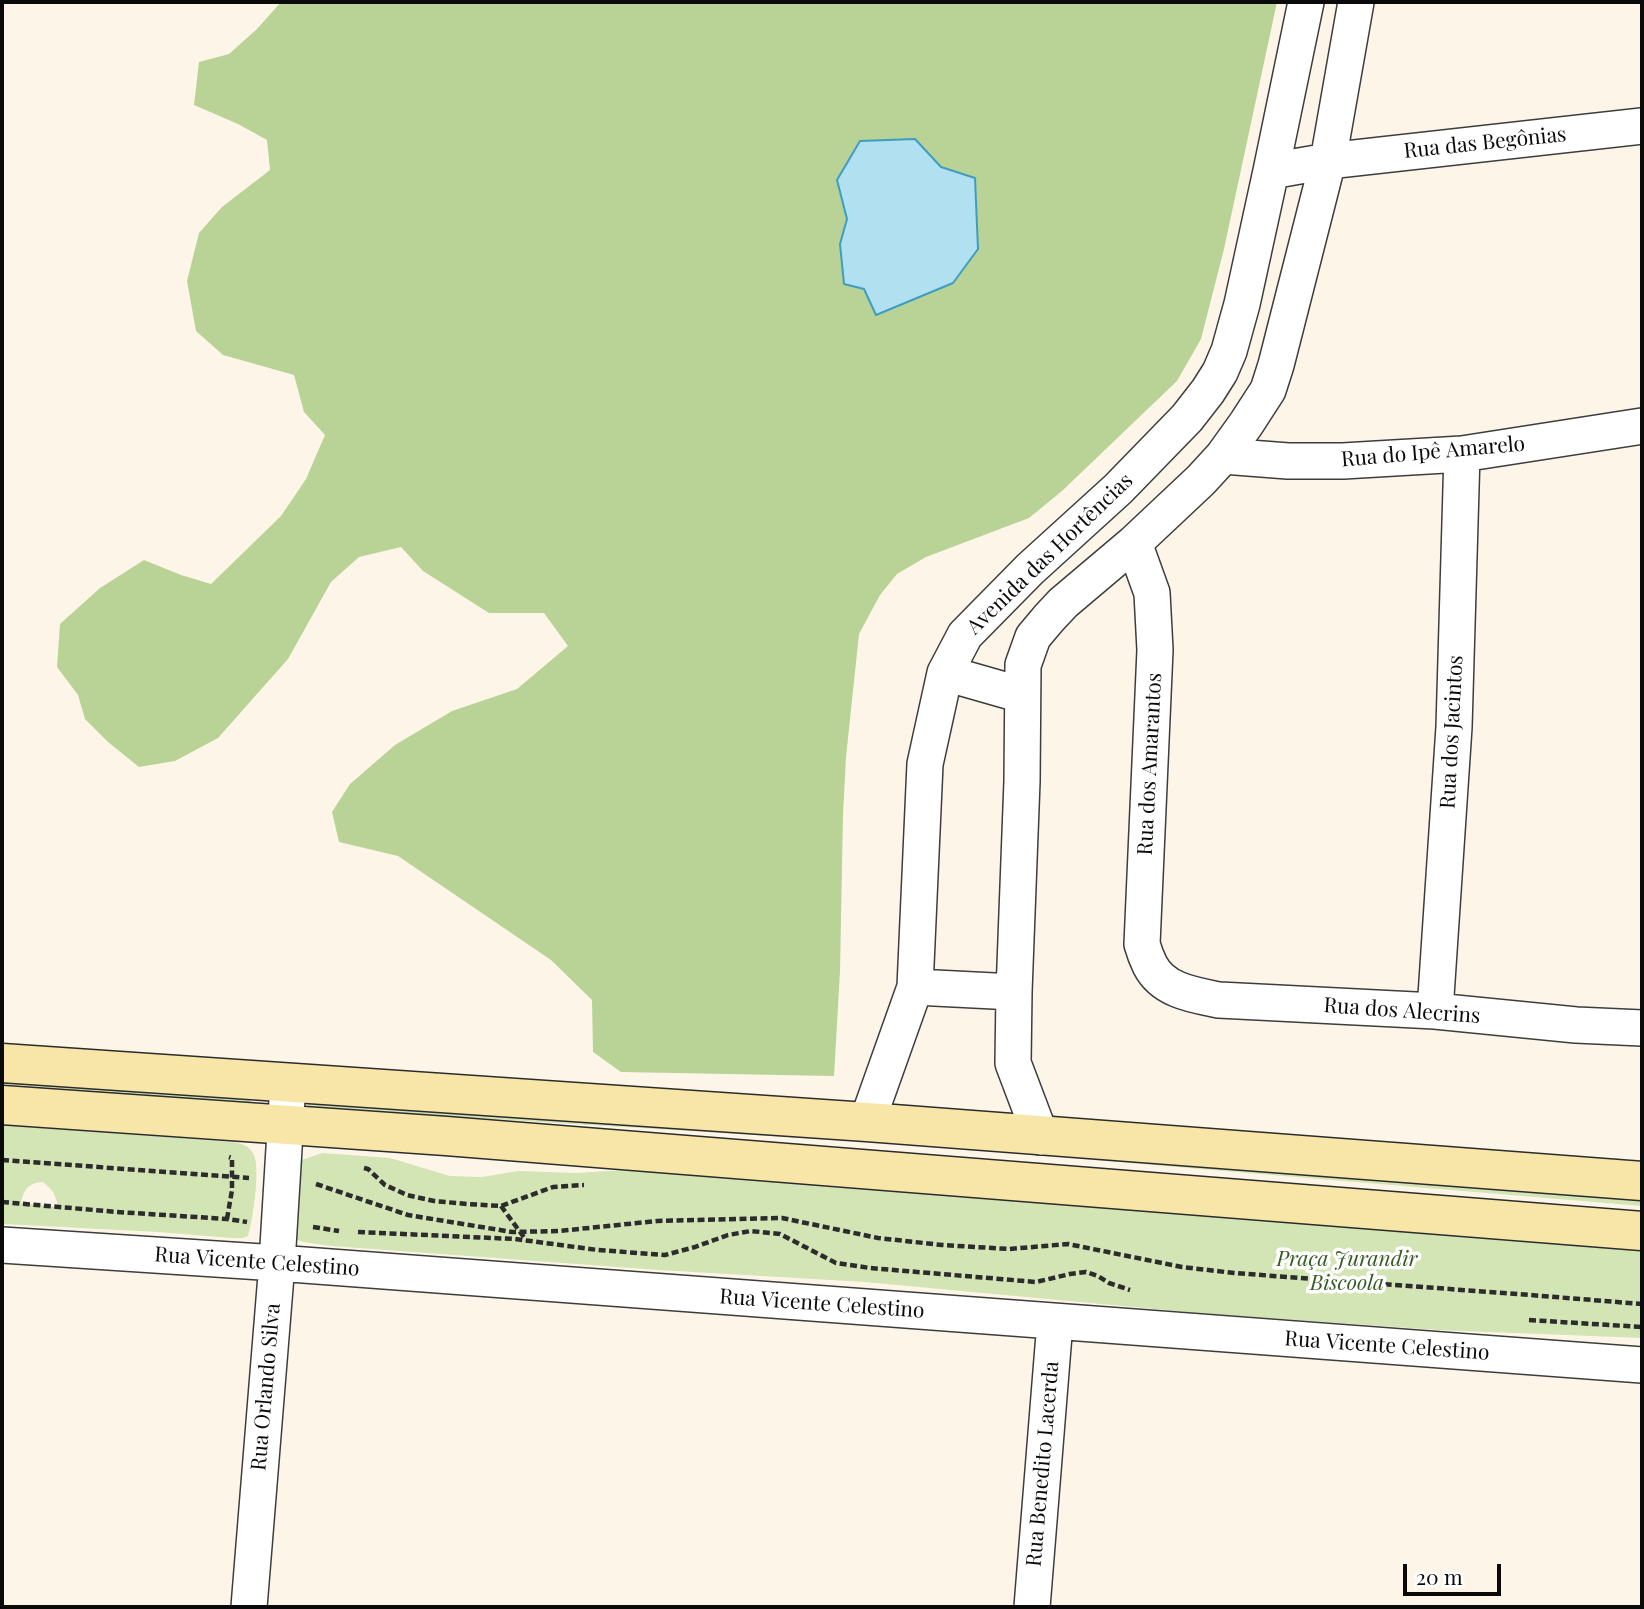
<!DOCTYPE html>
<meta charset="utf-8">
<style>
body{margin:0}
#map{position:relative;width:1644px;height:1609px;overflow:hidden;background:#fdf6e8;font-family:"Playfair Display",serif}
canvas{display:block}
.frame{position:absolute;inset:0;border:4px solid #0a0a0a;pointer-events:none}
.scale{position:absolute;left:1403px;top:1564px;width:98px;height:32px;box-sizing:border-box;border:4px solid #0a0a0a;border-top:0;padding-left:9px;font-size:21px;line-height:24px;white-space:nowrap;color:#0a0a0a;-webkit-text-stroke:5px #fff;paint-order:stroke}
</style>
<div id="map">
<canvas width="1644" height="1609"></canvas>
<div class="frame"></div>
<div class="scale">20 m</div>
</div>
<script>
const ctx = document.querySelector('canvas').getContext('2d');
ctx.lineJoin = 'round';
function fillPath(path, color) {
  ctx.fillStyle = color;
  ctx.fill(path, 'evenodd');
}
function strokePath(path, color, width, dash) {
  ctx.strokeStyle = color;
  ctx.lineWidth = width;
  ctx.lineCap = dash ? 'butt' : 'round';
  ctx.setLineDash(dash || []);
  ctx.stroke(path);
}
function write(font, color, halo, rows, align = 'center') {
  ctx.font = font + ' "Playfair Display",serif';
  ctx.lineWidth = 7;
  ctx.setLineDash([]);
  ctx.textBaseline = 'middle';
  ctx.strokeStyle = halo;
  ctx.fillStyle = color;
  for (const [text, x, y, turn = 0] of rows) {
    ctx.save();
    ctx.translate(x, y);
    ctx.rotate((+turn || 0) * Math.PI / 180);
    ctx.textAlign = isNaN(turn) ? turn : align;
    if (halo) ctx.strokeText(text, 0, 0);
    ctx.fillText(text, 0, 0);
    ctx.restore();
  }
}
fillPath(new Path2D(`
 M2,1080L249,1098L251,1102L249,1104L2,1084Z
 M309,1103C754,1131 1199,1162 1642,1201V1206L902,1144L312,1108L308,1106L307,1104Z
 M2,1125L234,1142C242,1144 248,1145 253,1153C261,1166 253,1220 248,1236L243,1238H231L158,1232L2,1224ZM43,1182C53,1190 56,1195 58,1207L21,1203C24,1189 28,1183 43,1182Z
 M322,1153L390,1158L450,1176L482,1177L518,1171L575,1173L626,1170L697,1172L1642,1245V1338L1439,1330L1198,1313L865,1282L659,1270L331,1246L303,1242L291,1237L296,1162Z`), '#d3e4b5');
fillPath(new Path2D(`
 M281,2H1277L1224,249L1201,339L1177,381L1062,491L1029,518L926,557L897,574L880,595L859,634L846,757L843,815L840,971L834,1076L621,1072L593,1052L592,1000L551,960L398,856L339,842L332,812L350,784L395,745L452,711L517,689L568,646L544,613H489L423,571L401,547L359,557L331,582L288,659L218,738L175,761L139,767L108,742L85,719L78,695L57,667L60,624L100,588L144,560L181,575L211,584L281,516L306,479L325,435L304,412L294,375L223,355L196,331L187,281L199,233L222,207L270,170L267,140L238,124L194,105L199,62L229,54L257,29Z`), '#b9d396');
const water = new Path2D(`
 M915,139L941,167L975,178L978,249L953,283L876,315L864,289L844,284L840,244L847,219L837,180L860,141Z`);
fillPath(water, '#b1e0f0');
strokePath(water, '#3e9dc1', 2);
const street = new Path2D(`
 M1271,171L1328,161L1642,126
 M1223,456L1288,461H1343L1462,454L1642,426
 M1134,543L1152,593L1155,650L1142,944C1144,951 1147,959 1150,965C1163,991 1194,995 1219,1000L1435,1011L1576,1025L1642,1028
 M945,673L1022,695
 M915,987L1014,992
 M1435,1011L1454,727L1462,454
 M867,1122L915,987L925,764L945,673L965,635L1030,569L1118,489L1187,418L1208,391L1220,372L1229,351L1242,304L1271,171L1306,2
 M1041,1137L1013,1063L1014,992L1022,781L1023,665L1033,637L1049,618L1063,603L1134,543L1201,480L1223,456L1246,424L1268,390L1276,365L1328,161L1356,2
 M2,1245L277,1263L1642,1365
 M249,1607L277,1263L288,1083
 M1032,1607L1055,1322`);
const secondary = new Path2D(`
 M2,1063L867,1122L1642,1181
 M2,1105L446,1136L1642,1231`);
strokePath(street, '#3d3d3d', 38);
strokePath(secondary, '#2c2c2c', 41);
strokePath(new Path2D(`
 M2,1160L249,1178
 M364,1168L368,1169L385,1185L407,1195L434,1201L467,1204L501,1206L553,1187L584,1185
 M316,1184L408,1215L512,1232L559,1231L657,1221L782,1218L878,1238L942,1245L1009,1249L1068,1244L1182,1267L1234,1273L1530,1295L1642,1304
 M2,1202L117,1212L227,1219L247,1222
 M501,1206L526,1240
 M227,1219L232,1190V1158L229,1157
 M313,1227L339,1231
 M358,1232L515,1239L598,1250L665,1255L695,1247L728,1235L751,1231L780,1234L836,1263L870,1268L1036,1282L1070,1274L1086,1272L1098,1276L1109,1283L1130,1290
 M1529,1320L1642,1327`), '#2c2c2c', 4.5, [7, 3.5]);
strokePath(street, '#fff', 35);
strokePath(secondary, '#f8e5a8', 38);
write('21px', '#0a0a0a', '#fff', [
 ["Rua das Begônias",1485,143,-6],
 ["Rua do Ipê Amarelo",1433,452,-5],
 ["Avenida das Hortências",1050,554,-44],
 ["Rua dos Jacintos",1452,732,-87],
 ["Rua dos Amarantos",1150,764,-87],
 ["Rua dos Alecrins",1402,1011,4],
 ["Rua Vicente Celestino",257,1262,4],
 ["Rua Vicente Celestino",822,1304,4],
 ["Rua Vicente Celestino",1387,1346,4],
 ["Rua Orlando Silva",266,1387,-85],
 ["Rua Benedito Lacerda",1043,1464,-85]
]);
write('italic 21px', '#345b21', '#fff', [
 ["Praça Jurandir",1347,1259],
 ["Biscoola",1347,1283]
]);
</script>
